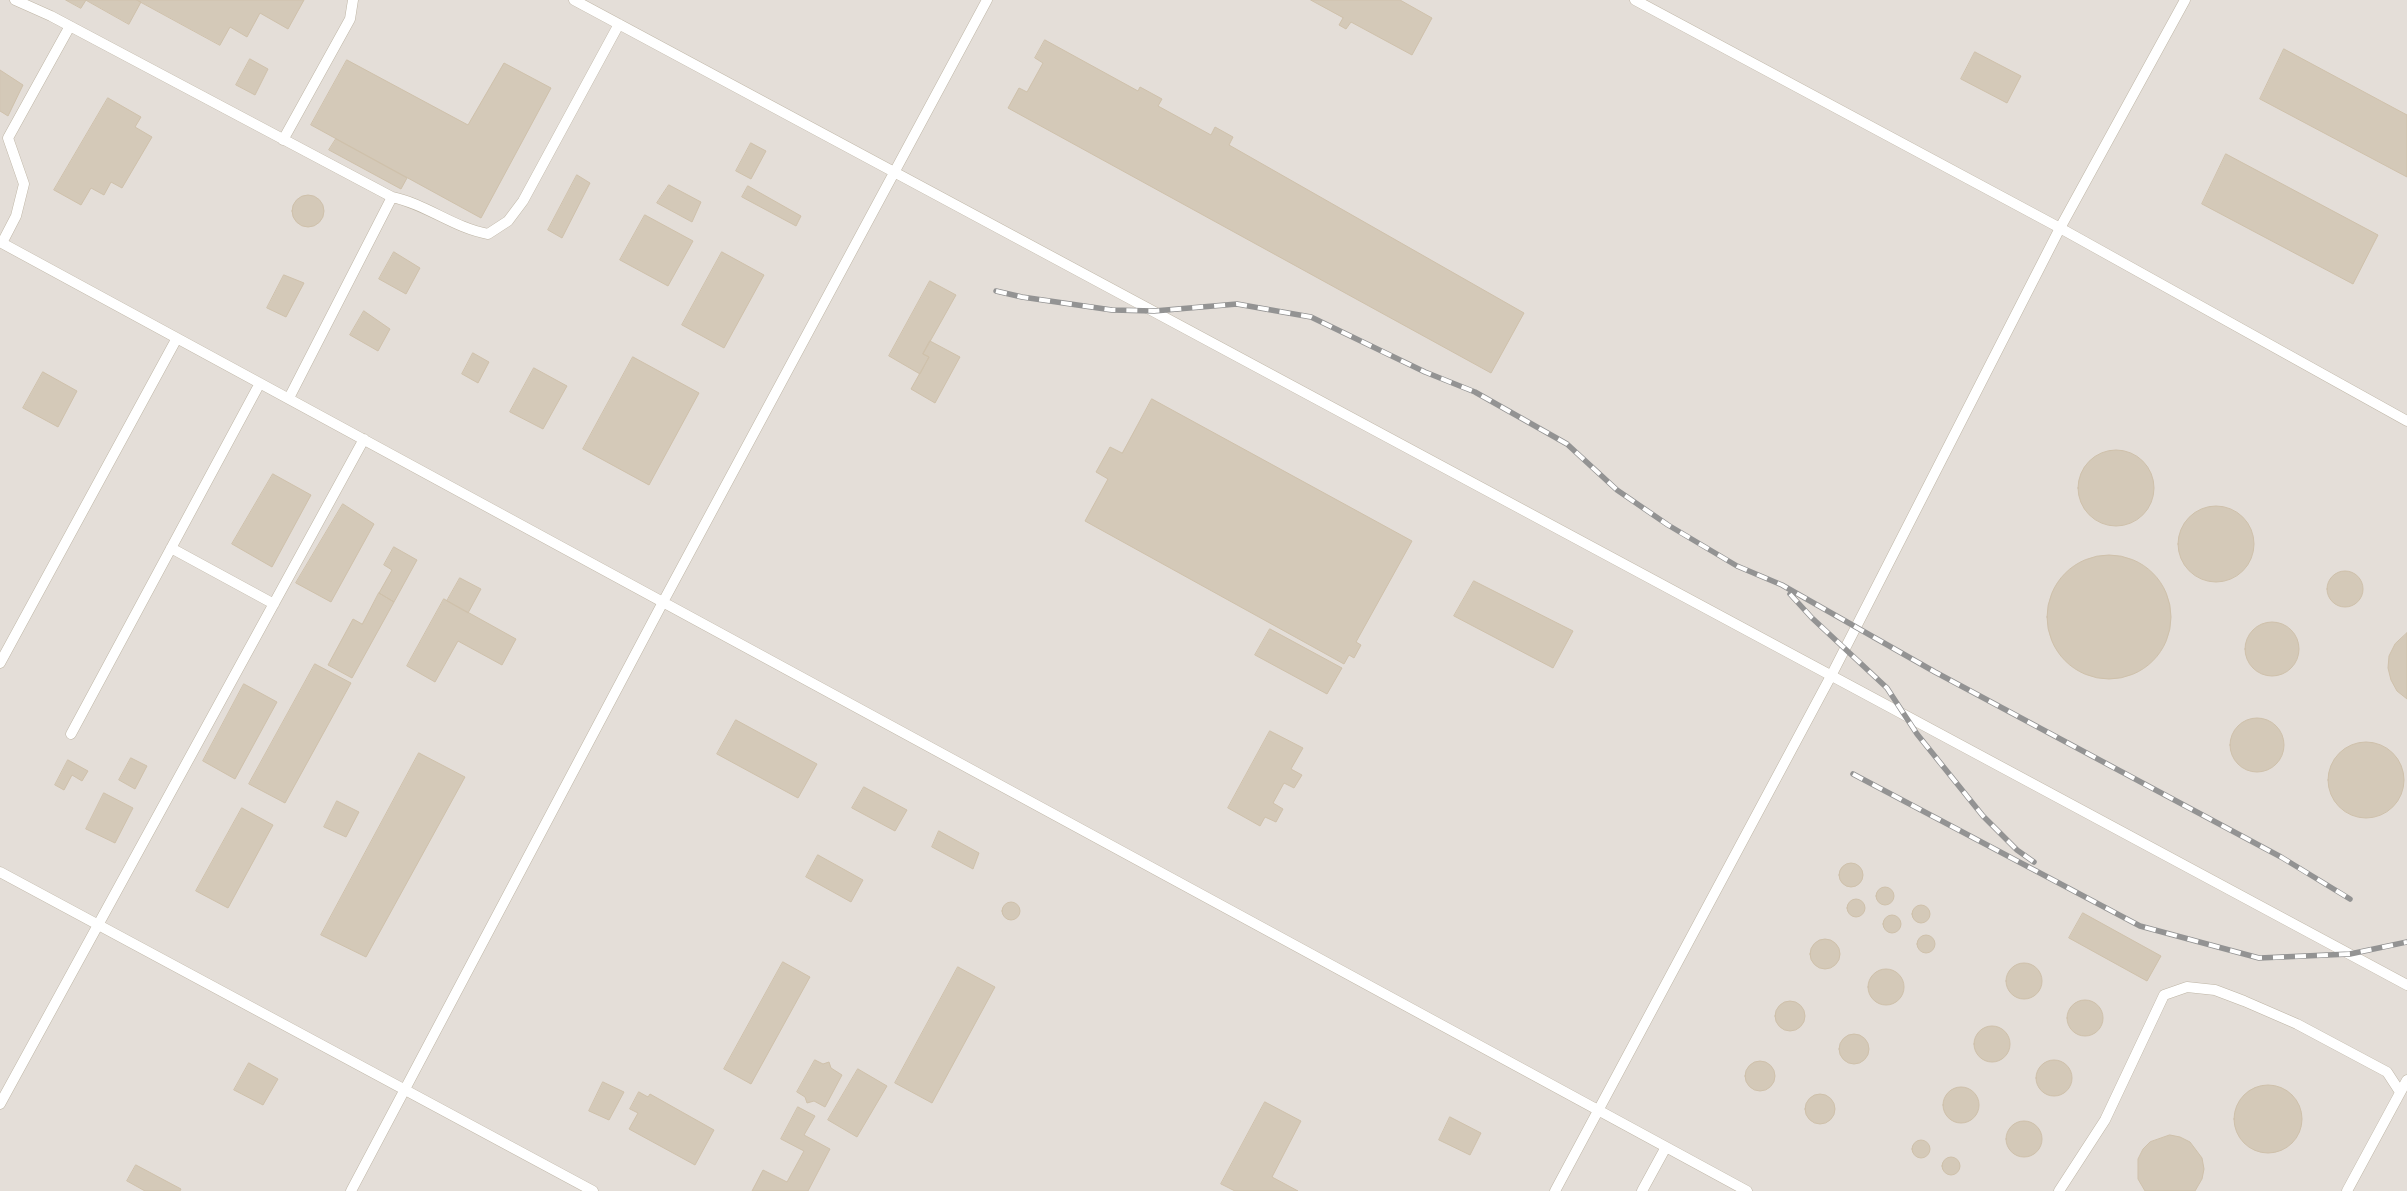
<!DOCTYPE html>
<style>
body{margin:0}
canvas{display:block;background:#f2ede3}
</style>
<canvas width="2407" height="1191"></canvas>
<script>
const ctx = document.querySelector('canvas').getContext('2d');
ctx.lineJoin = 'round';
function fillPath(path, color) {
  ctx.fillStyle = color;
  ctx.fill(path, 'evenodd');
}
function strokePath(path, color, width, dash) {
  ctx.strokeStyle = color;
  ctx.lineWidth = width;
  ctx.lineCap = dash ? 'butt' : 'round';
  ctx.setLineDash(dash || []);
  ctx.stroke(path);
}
fillPath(new Path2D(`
 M0,0H2407V1191H0Z`), '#e4ded8');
const building = new Path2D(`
 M66,0H86L81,8Z
 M86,0H137L141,2L129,24Z
 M137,0H304L288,29L260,13L247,37L230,27L220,45Z
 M1311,0H1400L1432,18L1412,55L1351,22L1346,29L1339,25L1343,18Z
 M1045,40L1138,91L1140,87L1162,99L1158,106L1211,135L1215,127L1233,137L1229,145L1524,313L1491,373L1008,108L1019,88L1027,92L1043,63L1035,58Z
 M2284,49L2407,115V177L2260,99Z
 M1975,52L2021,76L2007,103L1961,79Z
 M250,59L268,69L255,95L236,85Z
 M347,60L468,125L504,63L551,88L481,218L311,125Z
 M0,70L23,85L8,116L0,111Z
 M108,98L141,117L135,127L152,137L122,188L111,182L104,195L91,188L81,205L54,190Z
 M336,139L407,178L401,189L329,150Z
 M751,143L766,151L751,179L736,171Z
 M2226,154L2378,235L2353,284L2202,204Z
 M577,175L590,183L562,238L548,230Z
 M669,185L701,202L692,222L657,203Z
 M748,186L801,216L796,226L742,197Z
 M292 211a16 16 0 1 1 32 0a16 16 0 1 1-32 0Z
 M645,215L693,241L668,286L620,260Z
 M394,252L420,268L406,294L379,279Z
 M722,252L764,275L724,348L682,325Z
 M284,275L304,283L286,317L267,308Z
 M930,281L956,295L923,354L929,357L920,374L889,356Z
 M364,311L390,329L378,351L350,335Z
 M930,341L960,357L935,403L911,389L929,357L923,354Z
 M473,353L489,362L478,383L462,374Z
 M633,357L699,393L649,485L583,449Z
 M534,368L567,386L543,429L510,412Z
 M43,372L77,391L58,427L23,408Z
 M1152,399L1412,541L1356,642L1361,645L1354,658L1349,655L1344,664L1085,521L1108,479L1096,472L1110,447L1122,453Z
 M2078 488a38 38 0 1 1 76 0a38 38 0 1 1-76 0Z
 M273,474L311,495L272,567L232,544Z
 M343,504L374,524L331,602L296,583Z
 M2178 544a38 38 0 1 1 76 0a38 38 0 1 1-76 0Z
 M394,547L417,560L394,602L379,593L392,570L384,565Z
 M2047 617a62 62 0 1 1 124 0a62 62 0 1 1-124 0Z
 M2327 589a18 18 0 1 1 36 0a18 18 0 1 1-36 0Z
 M460,578L481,589L468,613L447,601Z
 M1474,581L1573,631L1553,668L1454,616Z
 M379,593L394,602L352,678L328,665L353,619L362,624Z
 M444,599L516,639L502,665L458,641L435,682L407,666Z
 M2245 649a27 27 0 1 1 54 0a27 27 0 1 1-54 0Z
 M1270,629L1342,668L1327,694L1255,655Z
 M2407,633V699L2397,691L2391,680L2388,668L2389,656L2395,644Z
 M315,664L351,683L285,803L249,784Z
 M244,684L277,702L235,779L203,761Z
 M2230 745a27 27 0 1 1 54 0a27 27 0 1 1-54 0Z
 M736,720L817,764L798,798L717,754Z
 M1270,731L1303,748L1291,769L1302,775L1294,788L1284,783L1273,803L1283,809L1276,822L1265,817L1260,826L1228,808Z
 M2328 780a38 38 0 1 1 76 0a38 38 0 1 1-76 0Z
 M419,753L465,777L366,957L321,935Z
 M131,758L147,766L135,789L119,780Z
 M68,760L88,771L82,781L72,775L64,790L55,785Z
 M864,787L907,810L895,831L852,808Z
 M104,793L133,808L115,843L86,829Z
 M337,801L359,812L346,837L324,827Z
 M242,808L273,825L228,908L196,891Z
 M939,831L979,853L973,869L932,847Z
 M818,855L863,880L851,902L806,877Z
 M1839 875a12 12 0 1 1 24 0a12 12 0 1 1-24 0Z
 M1876 896a9 9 0 1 1 18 0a9 9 0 1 1-18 0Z
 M1847 908a9 9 0 1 1 18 0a9 9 0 1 1-18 0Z
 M1002 911a9 9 0 1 1 18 0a9 9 0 1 1-18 0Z
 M1912 914a9 9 0 1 1 18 0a9 9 0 1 1-18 0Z
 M2083,913L2161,956L2147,981L2069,938Z
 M1883 924a9 9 0 1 1 18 0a9 9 0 1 1-18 0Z
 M1917 944a9 9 0 1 1 18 0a9 9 0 1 1-18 0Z
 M1810 954a15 15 0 1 1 30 0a15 15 0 1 1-30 0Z
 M783,962L810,977L751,1084L724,1069Z
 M2006 981a18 18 0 1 1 36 0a18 18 0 1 1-36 0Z
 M958,967L995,987L932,1103L895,1083Z
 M1868 987a18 18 0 1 1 36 0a18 18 0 1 1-36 0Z
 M2067 1018a18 18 0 1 1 36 0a18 18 0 1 1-36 0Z
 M1775 1016a15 15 0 1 1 30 0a15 15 0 1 1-30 0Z
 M1974 1044a18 18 0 1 1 36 0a18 18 0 1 1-36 0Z
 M1839 1049a15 15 0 1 1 30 0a15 15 0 1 1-30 0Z
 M815,1060L823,1064L829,1062L831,1068L842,1075L825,1107L814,1101L807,1103L805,1097L797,1092Z
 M2036 1078a18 18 0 1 1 36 0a18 18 0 1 1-36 0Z
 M1745 1076a15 15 0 1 1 30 0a15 15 0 1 1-30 0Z
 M249,1063L278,1079L263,1105L234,1090Z
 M858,1069L887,1086L857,1137L828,1120Z
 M603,1082L624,1092L609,1120L589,1111Z
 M2234 1119a34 34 0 1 1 68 0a34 34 0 1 1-68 0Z
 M1943 1105a18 18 0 1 1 36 0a18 18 0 1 1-36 0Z
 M639,1092L648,1097L650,1094L714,1130L695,1165L629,1129L638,1113L630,1109Z
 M1805 1109a15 15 0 1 1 30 0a15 15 0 1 1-30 0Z
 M1265,1102L1301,1121L1272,1177L1298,1191H1235L1221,1184Z
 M798,1107L815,1116L804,1135L830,1149L808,1191H752L763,1170L787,1182L804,1151L781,1139Z
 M1450,1117L1481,1133L1470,1155L1439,1140Z
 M2006 1139a18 18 0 1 1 36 0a18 18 0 1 1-36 0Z
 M2170,1135L2180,1137L2190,1142L2202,1158L2204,1169L2202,1179L2195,1191H2145L2138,1179V1159L2143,1149L2150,1142Z
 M1912 1149a9 9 0 1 1 18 0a9 9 0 1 1-18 0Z
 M1942 1166a9 9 0 1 1 18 0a9 9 0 1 1-18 0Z
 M136,1165L181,1189L180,1191H145L127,1181Z`);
fillPath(building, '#d4c9b8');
strokePath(building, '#cfc1ab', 1);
const service = new Path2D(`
 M15,0L51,16L392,197C426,204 454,228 488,234L508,221L523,201L619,24
 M574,0L2407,985
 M1635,0L2060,228L2407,421
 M283,140L350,19L353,0
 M0,242L1747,1191
 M2,243L16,216L24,184L8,138L70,26
 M289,398L392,197
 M171,548L274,604
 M0,663L177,338
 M71,734L260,383
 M0,872L593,1191
 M0,1104L364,439
 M351,1191L663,602L987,0
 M1555,1191L1832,674L2060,228L2185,0
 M1642,1191L1666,1147
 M2059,1191L2105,1120L2164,995L2187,987L2215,990L2244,1001L2297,1024L2387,1072L2400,1092
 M2347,1191L2407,1080`);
strokePath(service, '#beb5a5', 11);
strokePath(service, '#fff', 10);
const rail = new Path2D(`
 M996,291L1022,297L1112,310L1154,311L1237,304L1311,317L1425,372L1475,392L1567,444L1617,490L1668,525L1737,566L1782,585L1935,672L2281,857L2350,899
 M1790,594L1812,618L1887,688L1917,734L1983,816L2017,850L2034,862
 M1853,774L2140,926L2259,958L2350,954L2407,942`);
strokePath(rail, '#939393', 5.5);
strokePath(rail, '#fff', 4, [11]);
</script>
